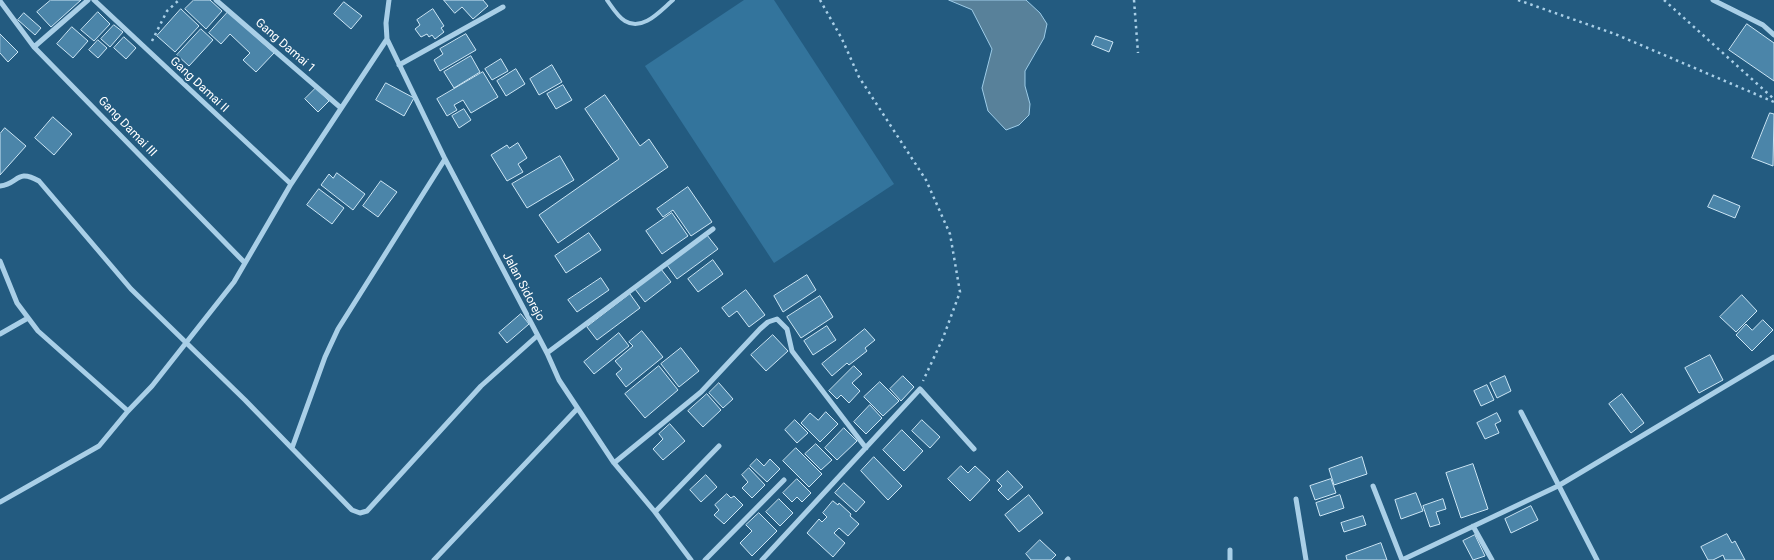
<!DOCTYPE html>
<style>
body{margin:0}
canvas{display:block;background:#235b80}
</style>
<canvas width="1774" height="560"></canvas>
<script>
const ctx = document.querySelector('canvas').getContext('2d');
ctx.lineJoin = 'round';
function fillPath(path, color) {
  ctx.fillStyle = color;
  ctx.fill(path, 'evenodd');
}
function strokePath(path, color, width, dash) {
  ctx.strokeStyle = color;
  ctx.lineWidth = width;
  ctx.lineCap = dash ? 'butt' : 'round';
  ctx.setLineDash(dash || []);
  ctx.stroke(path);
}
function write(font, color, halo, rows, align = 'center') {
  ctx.font = font + ' Roboto,sans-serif';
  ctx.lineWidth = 4;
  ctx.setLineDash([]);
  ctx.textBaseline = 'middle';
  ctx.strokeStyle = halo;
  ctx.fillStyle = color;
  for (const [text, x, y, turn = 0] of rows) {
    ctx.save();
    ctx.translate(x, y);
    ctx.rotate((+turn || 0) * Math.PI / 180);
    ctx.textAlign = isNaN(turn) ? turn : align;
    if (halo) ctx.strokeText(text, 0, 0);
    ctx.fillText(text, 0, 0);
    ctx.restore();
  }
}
fillPath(new Path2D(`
 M744,0H774L894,184L774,263L645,66Z`), '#33749c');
const water = new Path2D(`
 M949,0H1026L1040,13L1047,24L1044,38L1025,71V86L1030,104L1029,115L1019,125L1006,130L988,111L982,88L992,49L972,10Z`);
fillPath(water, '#58819a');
strokePath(water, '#9dcce8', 1);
const building = new Path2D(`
 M51,0H81L51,27L37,12Z
 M194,0H210L222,11L206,29L185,9Z
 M444,0H483L488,6L473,19L462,7L455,13Z
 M344,2L362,16L351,29L334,14Z
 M181,9L199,26L175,52L157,36Z
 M433,9L444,26L441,28L444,32L435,39L432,35L429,37L427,34L421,37L415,29L420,25L417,20Z
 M98,12L110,24L94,41L81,30Z
 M228,12L274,53L256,72L243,60L250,53L230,34L221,44L209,33Z
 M24,13L41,28L35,35L18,20Z
 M1747,24L1774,43V81L1729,50Z
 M114,25L123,32L110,47L101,39Z
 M72,27L88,41L73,58L57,44Z
 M201,29L213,40L189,66L177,55Z
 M0,34L18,52L8,62L0,53Z
 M466,34L476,50L440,71L434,60L443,54L440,49Z
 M1096,36L1113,42L1109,52L1092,45Z
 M124,37L136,48L126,59L114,48Z
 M98,40L107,48L98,58L89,50Z
 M471,56L480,72L454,88L444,72Z
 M501,59L508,71L492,80L485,69Z
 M552,65L562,82L539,95L530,79Z
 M516,69L525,84L506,96L497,81Z
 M483,72L498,97L471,113L463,100L454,105L457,110L447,116L437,99Z
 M386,83L414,98L404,116L376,100Z
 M563,85L572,100L556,109L547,94Z
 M316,88L329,101L318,112L305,99Z
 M605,95L640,146L649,139L668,167L558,243L539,215L619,159L585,109Z
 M464,109L471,120L459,128L452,116Z
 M1770,113L1774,114L1773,166L1752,158Z
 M53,117L72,134L54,155L35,138Z
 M5,128L26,146L0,175V134Z
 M518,143L527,158L518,164L523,172L507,181L491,155L507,145L509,148Z
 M560,156L574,180L527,208L512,184Z
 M337,173L365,194L353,210L321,185L329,174L333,178Z
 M381,181L397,192L378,217L363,206Z
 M688,187L712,222L691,236L673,210L663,217L657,209Z
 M319,189L344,208L332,224L307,205Z
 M1714,195L1740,206L1735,218L1708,207Z
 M672,213L688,236L662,254L646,231Z
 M589,233L601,250L566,273L555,256Z
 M707,235L718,249L677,279L667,265Z
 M713,260L723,274L698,292L688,279Z
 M661,269L671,282L645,302L635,289Z
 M807,275L816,290L783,312L774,296Z
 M601,278L609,290L577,312L568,300Z
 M746,290L765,315L749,327L737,311L729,317L722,308Z
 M630,294L640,308L597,340L587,327Z
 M1742,295L1757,311L1736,332L1720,317Z
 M820,296L833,317L801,338L787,317Z
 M521,314L529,324L507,343L499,333Z
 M1763,320L1773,330L1752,351L1736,335L1746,324L1752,330Z
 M827,326L836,340L813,355L804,341Z
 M865,329L875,340L865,348L867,351L849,365L847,363L832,376L822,364Z
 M642,331L663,357L626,387L616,374L622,369L615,361L633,346L629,342Z
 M619,333L629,346L594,374L584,362Z
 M773,335L788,351L766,371L751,355Z
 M681,348L699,371L679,387L661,364Z
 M1710,355L1723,380L1699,393L1685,368Z
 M659,366L678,390L645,418L625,394Z
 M854,366L862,374L852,383L860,391L849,403L841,395L837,399L829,391Z
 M903,376L914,387L901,401L890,389Z
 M1505,376L1511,391L1497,398L1490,383Z
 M880,382L899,401L883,416L864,397Z
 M719,383L733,399L723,408L709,393Z
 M1487,385L1494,400L1481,406L1474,391Z
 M707,394L721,410L703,427L688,411Z
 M1622,394L1644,423L1631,433L1609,404Z
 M870,405L882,418L866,434L854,422Z
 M826,412L838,424L820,442L801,423L810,413L818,420Z
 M1497,413L1501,421L1495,424L1499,433L1485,439L1477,423Z
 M795,420L808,433L797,443L785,430Z
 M922,420L940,437L930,448L912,431Z
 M670,424L685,441L663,460L653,449L663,439L659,434Z
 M844,428L857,441L837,460L825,448Z
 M902,430L923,451L904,471L883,450Z
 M816,444L832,460L821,470L805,454Z
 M796,448L822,474L809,487L783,461Z
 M874,457L902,486L888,500L861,471Z
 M1362,457L1367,474L1334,485L1329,469Z
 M757,459L764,466L770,459L780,469L767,482L750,466Z
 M1473,464L1488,509L1461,518L1446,473Z
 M961,466L968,473L975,466L990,480L970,501L948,479Z
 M749,468L765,485L752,498L742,488L748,482L742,475Z
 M1008,471L1023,487L1008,500L998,490L1002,486L997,481Z
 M706,475L717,487L701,502L690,490Z
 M797,479L811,493L802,502L797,497L792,502L783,493Z
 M1331,479L1336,493L1315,500L1310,486Z
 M844,483L865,502L856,512L835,493Z
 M1416,493L1423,511L1401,519L1395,500Z
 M727,494L731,498L734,496L743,505L724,524L714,515L719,510L715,505Z
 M1029,495L1043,513L1019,532L1005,515Z
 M1340,495L1344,508L1320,516L1316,503Z
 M779,499L793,513L780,526L766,512Z
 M1443,499L1446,509L1436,512L1440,524L1430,527L1423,506Z
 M833,501L838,505L839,503L851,514L850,516L859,524L848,536L839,528L834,533L845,543L833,557L807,533L819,519L822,522L827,517L823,513Z
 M1531,506L1538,520L1511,533L1505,519Z
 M759,513L777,531L752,556L740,543L752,531L746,525Z
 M1363,516L1366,525L1344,532L1341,523Z
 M1727,534L1732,543L1735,541L1745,560H1725L1723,555L1713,560H1708L1701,547Z
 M1475,535L1485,556L1473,560L1463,541Z
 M1040,540L1056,555L1051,560H1031L1026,554Z
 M1381,543L1387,560H1347L1346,556Z`);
fillPath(building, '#4b85a9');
strokePath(building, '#cce6f5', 1);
strokePath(new Path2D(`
 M820,0L842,39L859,77L926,180L950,234L960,292L943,338L923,381
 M1134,0L1138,53
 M1518,0L1615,34L1774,102
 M1664,0L1774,99
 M152,41L167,11L179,0`), '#a9cfe7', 2.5, [2.5, 4]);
strokePath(new Path2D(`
 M607,0C612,7 618,17 625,21C643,32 661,10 673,0`), '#a9cfe7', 4);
strokePath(new Path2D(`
 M94,0L291,184
 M216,0L341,108
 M389,0L386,23L387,39L445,159L547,353L559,380L614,463L655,512L691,560
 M1713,0L1763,25L1774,35
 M0,1L34,47L245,263
 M34,47L88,0
 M399,65L503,7
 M0,186C19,184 16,168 39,181L131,289L245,400L352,510L360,513L367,511L481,386L537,336
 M0,261L17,303L38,331L128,411
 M0,334L28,318
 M547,353L713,229
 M1521,412L1597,560
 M292,448L325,357L338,329L445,159
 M614,463L701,392L760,329L768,322L777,319L787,329L792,351L866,448
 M1373,486L1402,560
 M1296,499L1306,560
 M0,502L99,446L128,411L152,386L234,282L291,184L387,39
 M655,512L719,446
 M1473,526L1492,560
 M1230,550V560
 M434,560L577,409
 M705,560L784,480
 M762,560L920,389L974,449
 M1067,560L1068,559
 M1402,560L1558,486L1774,357`), '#a9cfe7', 5);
write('12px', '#fff', '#235b80', [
 ["Gang Damai 1",285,46,41],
 ["Gang Damai II",199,85,43],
 ["Gang Damai III",127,127,46],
 ["Jalan Sidorejo",523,287,62]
]);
</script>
